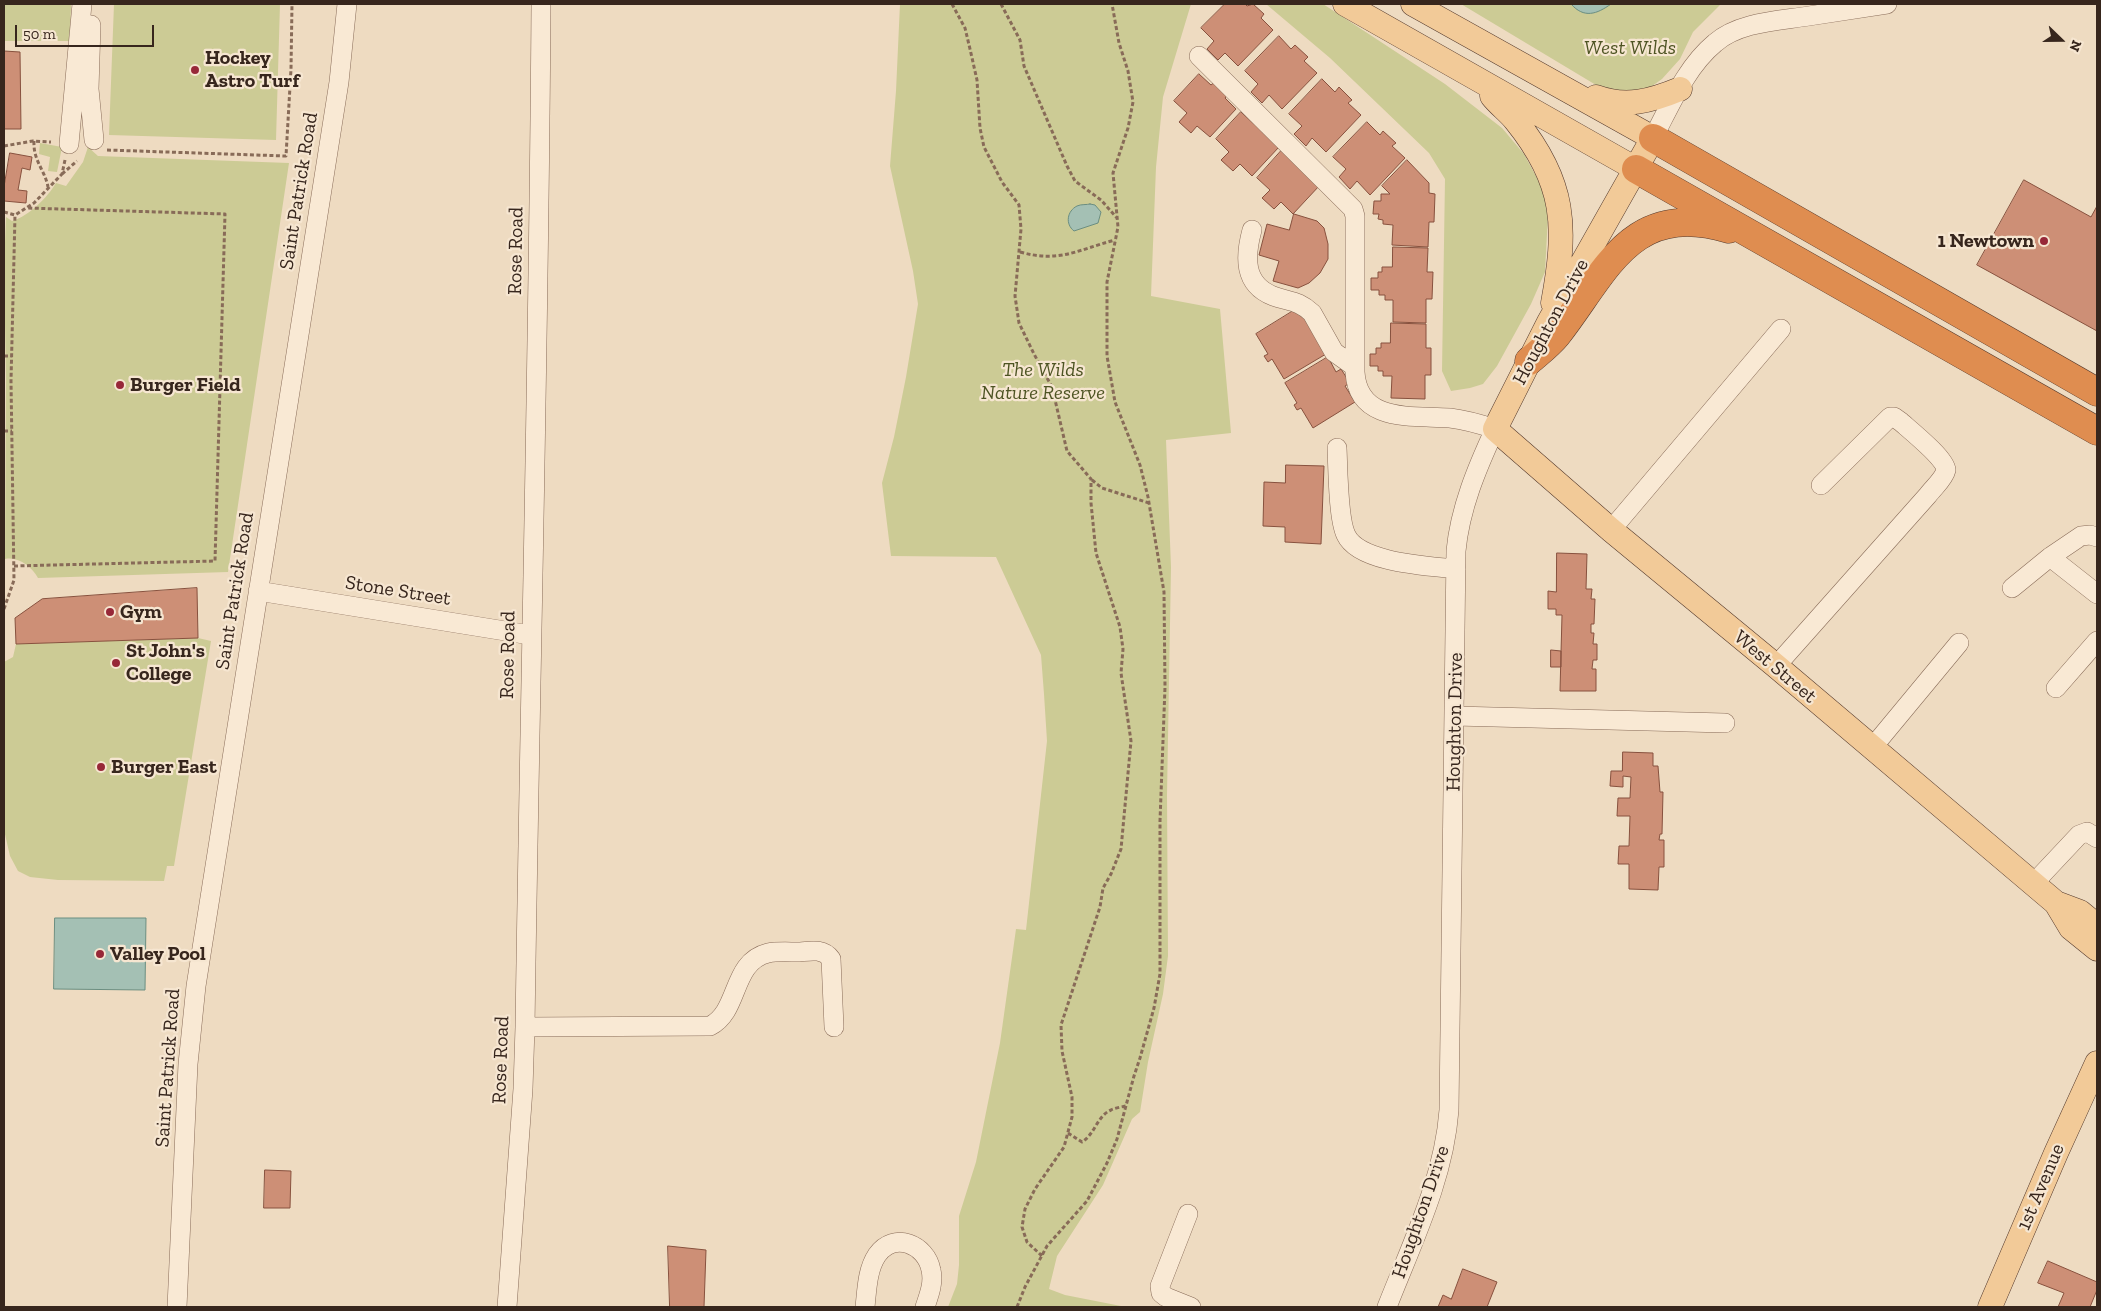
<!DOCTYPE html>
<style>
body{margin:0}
#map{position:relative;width:2101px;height:1311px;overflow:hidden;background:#eedbc1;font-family:"Zilla Slab",serif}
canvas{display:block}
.frame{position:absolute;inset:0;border:5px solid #37261d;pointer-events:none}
.north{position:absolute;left:2036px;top:15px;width:50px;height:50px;-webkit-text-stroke:4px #f6e6d1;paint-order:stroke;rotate:112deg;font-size:14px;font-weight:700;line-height:20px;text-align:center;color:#37261d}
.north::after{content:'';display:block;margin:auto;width:18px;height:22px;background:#37261d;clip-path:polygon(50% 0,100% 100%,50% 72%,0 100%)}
.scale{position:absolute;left:15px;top:25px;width:139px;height:22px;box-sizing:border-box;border:2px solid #37261d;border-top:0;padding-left:6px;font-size:15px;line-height:18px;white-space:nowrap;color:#37261d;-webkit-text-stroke:4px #f6e6d1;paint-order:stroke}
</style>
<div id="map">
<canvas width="2101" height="1311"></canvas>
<div class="frame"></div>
<div class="north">N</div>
<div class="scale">50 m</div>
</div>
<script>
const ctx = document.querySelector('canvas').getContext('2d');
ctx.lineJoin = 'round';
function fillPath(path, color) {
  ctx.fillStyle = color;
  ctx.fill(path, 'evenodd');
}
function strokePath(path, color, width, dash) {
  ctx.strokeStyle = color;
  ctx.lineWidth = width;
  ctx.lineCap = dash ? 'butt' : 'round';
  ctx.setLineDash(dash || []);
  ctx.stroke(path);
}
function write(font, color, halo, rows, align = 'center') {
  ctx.font = font + ' "Zilla Slab",serif';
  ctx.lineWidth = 4.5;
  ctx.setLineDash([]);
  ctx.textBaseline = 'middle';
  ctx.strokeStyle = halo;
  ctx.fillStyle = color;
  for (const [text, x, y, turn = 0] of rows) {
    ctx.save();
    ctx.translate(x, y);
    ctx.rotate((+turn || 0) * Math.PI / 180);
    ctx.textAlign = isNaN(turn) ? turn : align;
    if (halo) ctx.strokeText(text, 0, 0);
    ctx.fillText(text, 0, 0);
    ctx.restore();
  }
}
fillPath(new Path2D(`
 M4,4H71L70,41H4Z
 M114,4H280L276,140L109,135Z
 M900,4H1191L1163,97L1156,167L1151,296L1220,309L1231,433L1166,440L1171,567L1167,795L1168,956L1163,994L1148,1062L1140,1112L1132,1119L1103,1185L1057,1256L1049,1289L1065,1295L1126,1307H948L957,1284L959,1265V1216L976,1162L1000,1043L1016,929L1026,930L1047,741L1044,694L1041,655L996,557L891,556L882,483L894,437L906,377L918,304L913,271L890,166L896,91Z
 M1266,4H1323L1445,84L1502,128L1524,154L1544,191L1548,215L1545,272L1531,304L1497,366L1483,384L1470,388L1451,391L1442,371L1445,179L1429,153L1330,58Z
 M1461,4H1721L1693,32L1680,59L1662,79L1638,96L1596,85Z
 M40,143L62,147L57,172L48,171L50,157L39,154Z
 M88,147L98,156L289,163L228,572L38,578C32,567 18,556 5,559L6,379L4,268L6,217L12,221C29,216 47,198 56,183L66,186L83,162Z
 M198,638L211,641L174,866H167L164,881L58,880L30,877L18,871L10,856L4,830V662L13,657L16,644Z`), '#cccb95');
const water = new Path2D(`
 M1571,4H1611C1597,14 1584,19 1571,4Z
 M1090,204L1095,205L1101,212L1098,223L1074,231C1065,224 1067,211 1077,206C1081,204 1087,205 1090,204Z
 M55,918H146L145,990L54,989Z`);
fillPath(water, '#a4c0b4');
strokePath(water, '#6b8e81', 1);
const building = new Path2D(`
 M1225,4H1245L1247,6L1253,4L1264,14L1261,18L1273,30L1238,66L1225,53L1218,60L1207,49L1214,41L1201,28Z
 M1279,36L1291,49L1295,45L1308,57L1304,61L1317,73L1282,109L1269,95L1262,103L1251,92L1258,84L1245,71Z
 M4,51L20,52L21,129H4Z
 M1199,74L1211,85L1216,81L1229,93L1225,98L1236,109L1210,137L1197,126L1191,133L1179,122L1187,113L1174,101Z
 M1322,79L1335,92L1339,87L1352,100L1348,103L1361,115L1326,152L1312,138L1306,146L1294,134L1302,126L1289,114Z
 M1241,112L1254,124L1258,119L1279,147L1252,176L1240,164L1233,171L1221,160L1229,152L1216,139Z
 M1367,122L1380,135L1383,131L1396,143L1392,146L1405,158L1370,195L1357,181L1350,189L1339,177L1346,169L1333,157Z
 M1282,150L1320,185L1293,214L1281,202L1274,209L1262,198L1270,190L1257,178Z
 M10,153L32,157L30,170L22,168L18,190L27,191L26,203L4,201V187Z
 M1407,160L1429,183V193L1435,194L1434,222H1429L1428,247L1392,245L1393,225L1383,224V220L1378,219L1379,214H1373L1374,201H1381V194H1390L1382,186Z
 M2024,180L2091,217L2097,206V331L1977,265Z
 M1294,214L1317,221L1324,228L1328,244V259L1320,273L1309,283L1298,288L1273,281L1279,261L1259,255L1267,224L1289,230Z
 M1393,247L1428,248L1427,272H1433L1432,299H1426V323L1393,322V300H1385V295H1379V290H1371V278H1378V272H1382V267H1392Z
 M1298,308L1326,354L1284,379L1272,359L1268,362L1264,356L1268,354L1256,334Z
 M1391,323L1426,324V348H1431V375H1425V399L1391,398L1392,376H1383V371H1378V366H1370V354H1376V348H1381V343H1390Z
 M1328,357L1336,372L1341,369L1350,383L1345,386L1355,402L1313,428L1301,408L1297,410L1294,405L1297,403L1285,383Z
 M1286,465L1324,466L1321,544L1285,542V527L1263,526L1264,482L1285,483Z
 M1557,553L1587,554L1586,589H1592L1591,599H1595L1594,624H1591V633H1594L1593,644H1597V660H1593L1592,669H1596V691H1560L1562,615H1556V609H1548V591L1556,592Z
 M197,588L198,638L16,644L15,618L42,599Z
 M1551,650L1561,651V667H1551Z
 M1623,752L1653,753V766H1658L1660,792H1663L1662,834H1660L1659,840H1664V867H1659L1658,890L1629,889V864H1618L1619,846H1629L1630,816H1617L1618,798H1630L1631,777L1623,776V787L1610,786L1611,771H1622Z
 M265,1170L291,1171L290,1208H264Z
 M668,1246L706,1250L704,1307H670Z
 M2048,1261L2097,1282V1290L2090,1307H2058L2064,1293L2038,1283Z
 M1463,1269L1497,1282L1487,1307H1438L1443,1295L1451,1299Z`);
fillPath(building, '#cd8f76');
strokePath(building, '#87513e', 1);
const minor = new Path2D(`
 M91,25L89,89L94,140
 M1199,56L1353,209L1355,216V372C1358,424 1414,415 1450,418C1466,420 1480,424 1495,429C1477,468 1460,508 1456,551L1449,1110C1444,1179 1412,1243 1387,1307
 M1653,138C1670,106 1686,67 1715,43C1739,22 1778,21 1809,16C1835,12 1861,8 1887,4
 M69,144L82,4
 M1252,230C1245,256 1243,284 1273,296C1290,302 1298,300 1312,313L1334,352L1355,367
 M1337,448C1338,468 1338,519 1346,535C1359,563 1429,566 1456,569
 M1611,530L1781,329
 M2050,557L2097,594
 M2012,588L2050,557L2081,536L2090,535L2097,537
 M258,591L530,635
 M1776,666L1928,495C1933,488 1944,479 1946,470C1947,460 1910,430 1901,422L1894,417H1890L1821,485
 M2056,688L2097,641
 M1455,716L1725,723
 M1872,748L1959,643
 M2033,884L2079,835L2087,832L2097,838
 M525,1027L710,1026C740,1011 731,962 768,953C777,951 789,952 799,952C810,951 823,948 831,959L834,1027
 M1188,1214L1160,1286L1161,1293L1166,1297L1191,1307
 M177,1307L188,1064L196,986L339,82L347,4
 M507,1307L523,1089L525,1027C530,686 539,345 541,4
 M865,1307C867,1290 867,1270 877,1255C894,1231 926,1244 931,1270C934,1283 929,1295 925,1307`);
const major = new Path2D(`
 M1345,4L1636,169
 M1413,4L1653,138L1549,322L1495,429L1611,530L1776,666L2056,903L2071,928L2097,949
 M1492,96C1499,105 1509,112 1516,121C1566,183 1567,227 1553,303
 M1596,97C1626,108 1651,101 1680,89
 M2056,903L2080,912L2097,926
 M1990,1307L2056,1153L2097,1063`);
const highway = new Path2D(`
 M1653,138L2097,392
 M1636,169L2097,431
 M1529,361C1538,353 1549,345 1557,335C1607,271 1630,200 1729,229`);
strokePath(minor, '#886b58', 20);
strokePath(major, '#553a2d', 25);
strokePath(highway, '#553a2d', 29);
strokePath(new Path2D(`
 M952,4L965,28L970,49L977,80L980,128L984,147L1002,182L1019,205L1021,229L1015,296L1019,323L1034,354L1052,387L1067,451L1091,479V503L1096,553L1120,627L1123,649L1121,673L1131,741L1121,849L1111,874L1103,888L1100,907L1061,1025L1062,1051L1072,1097V1117L1064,1147L1035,1189L1025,1209L1022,1227L1027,1242L1042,1256
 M1001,4L1020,40L1024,66L1067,166L1075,181L1101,200L1117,218
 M34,141C33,161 45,170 48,187
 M4,146L33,141L51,142
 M107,150L286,156L291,69L292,4
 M62,174L77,161
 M4,212L15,215L34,203L62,174L65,160
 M1020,252C1060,263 1077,250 1115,240
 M4,356H12
 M4,431H12
 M1092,480L1102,488L1149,503
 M14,566L215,561L225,214L27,208
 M4,609L14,580L11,381L15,215
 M1068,1133L1082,1142C1095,1134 1097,1116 1111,1110C1115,1108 1121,1107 1126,1106
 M1017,1307L1025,1287L1047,1246L1087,1201L1107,1163L1117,1139L1134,1076L1140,1058L1154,1008L1160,974V821L1165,687L1164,592L1148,497L1140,465L1115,402L1107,356V282L1118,227L1113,173L1128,128L1133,102L1128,71L1119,43L1112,4`), '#886b58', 3, [4, 2.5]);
strokePath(minor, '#f9e9d4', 19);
strokePath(major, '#f2ca98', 24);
strokePath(highway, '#df8d50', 28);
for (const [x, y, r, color] of [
 [195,70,5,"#972838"],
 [2044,241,5,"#972838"],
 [120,385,5,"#972838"],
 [110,612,5,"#972838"],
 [116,663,5,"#972838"],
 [101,767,5,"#972838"],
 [100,954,5,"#972838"]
]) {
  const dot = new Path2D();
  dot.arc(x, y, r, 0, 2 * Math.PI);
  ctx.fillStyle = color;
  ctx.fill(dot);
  strokePath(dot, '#f6e6d1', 2);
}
write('italic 20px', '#4e5423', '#f6e6d1', [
 ["West Wilds",1630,48],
 ["The Wilds",1043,370],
 ["Nature Reserve",1043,393]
]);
write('bold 20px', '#37261d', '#f6e6d1', [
 ["Hockey",205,58],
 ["Astro Turf",205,81],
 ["1 Newtown",2034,241,"right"],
 ["Burger Field",130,385],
 ["Gym",120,612],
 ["St John's",126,651],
 ["College",126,674],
 ["Burger East",111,767],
 ["Valley Pool",110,954]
], 'left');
write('20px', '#37261d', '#f6e6d1', [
 ["Saint Patrick Road",299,191,-81],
 ["Rose Road",516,251,-89],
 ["Houghton Drive",1551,322,-62],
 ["Saint Patrick Road",235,591,-81],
 ["Stone Street",398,591,9],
 ["Rose Road",508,655,-89],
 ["West Street",1775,667,40],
 ["Houghton Drive",1455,722,-89],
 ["Rose Road",501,1060,-88],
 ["Saint Patrick Road",168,1068,-86],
 ["1st Avenue",2041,1187,-67],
 ["Houghton Drive",1421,1212,-71]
]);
</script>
